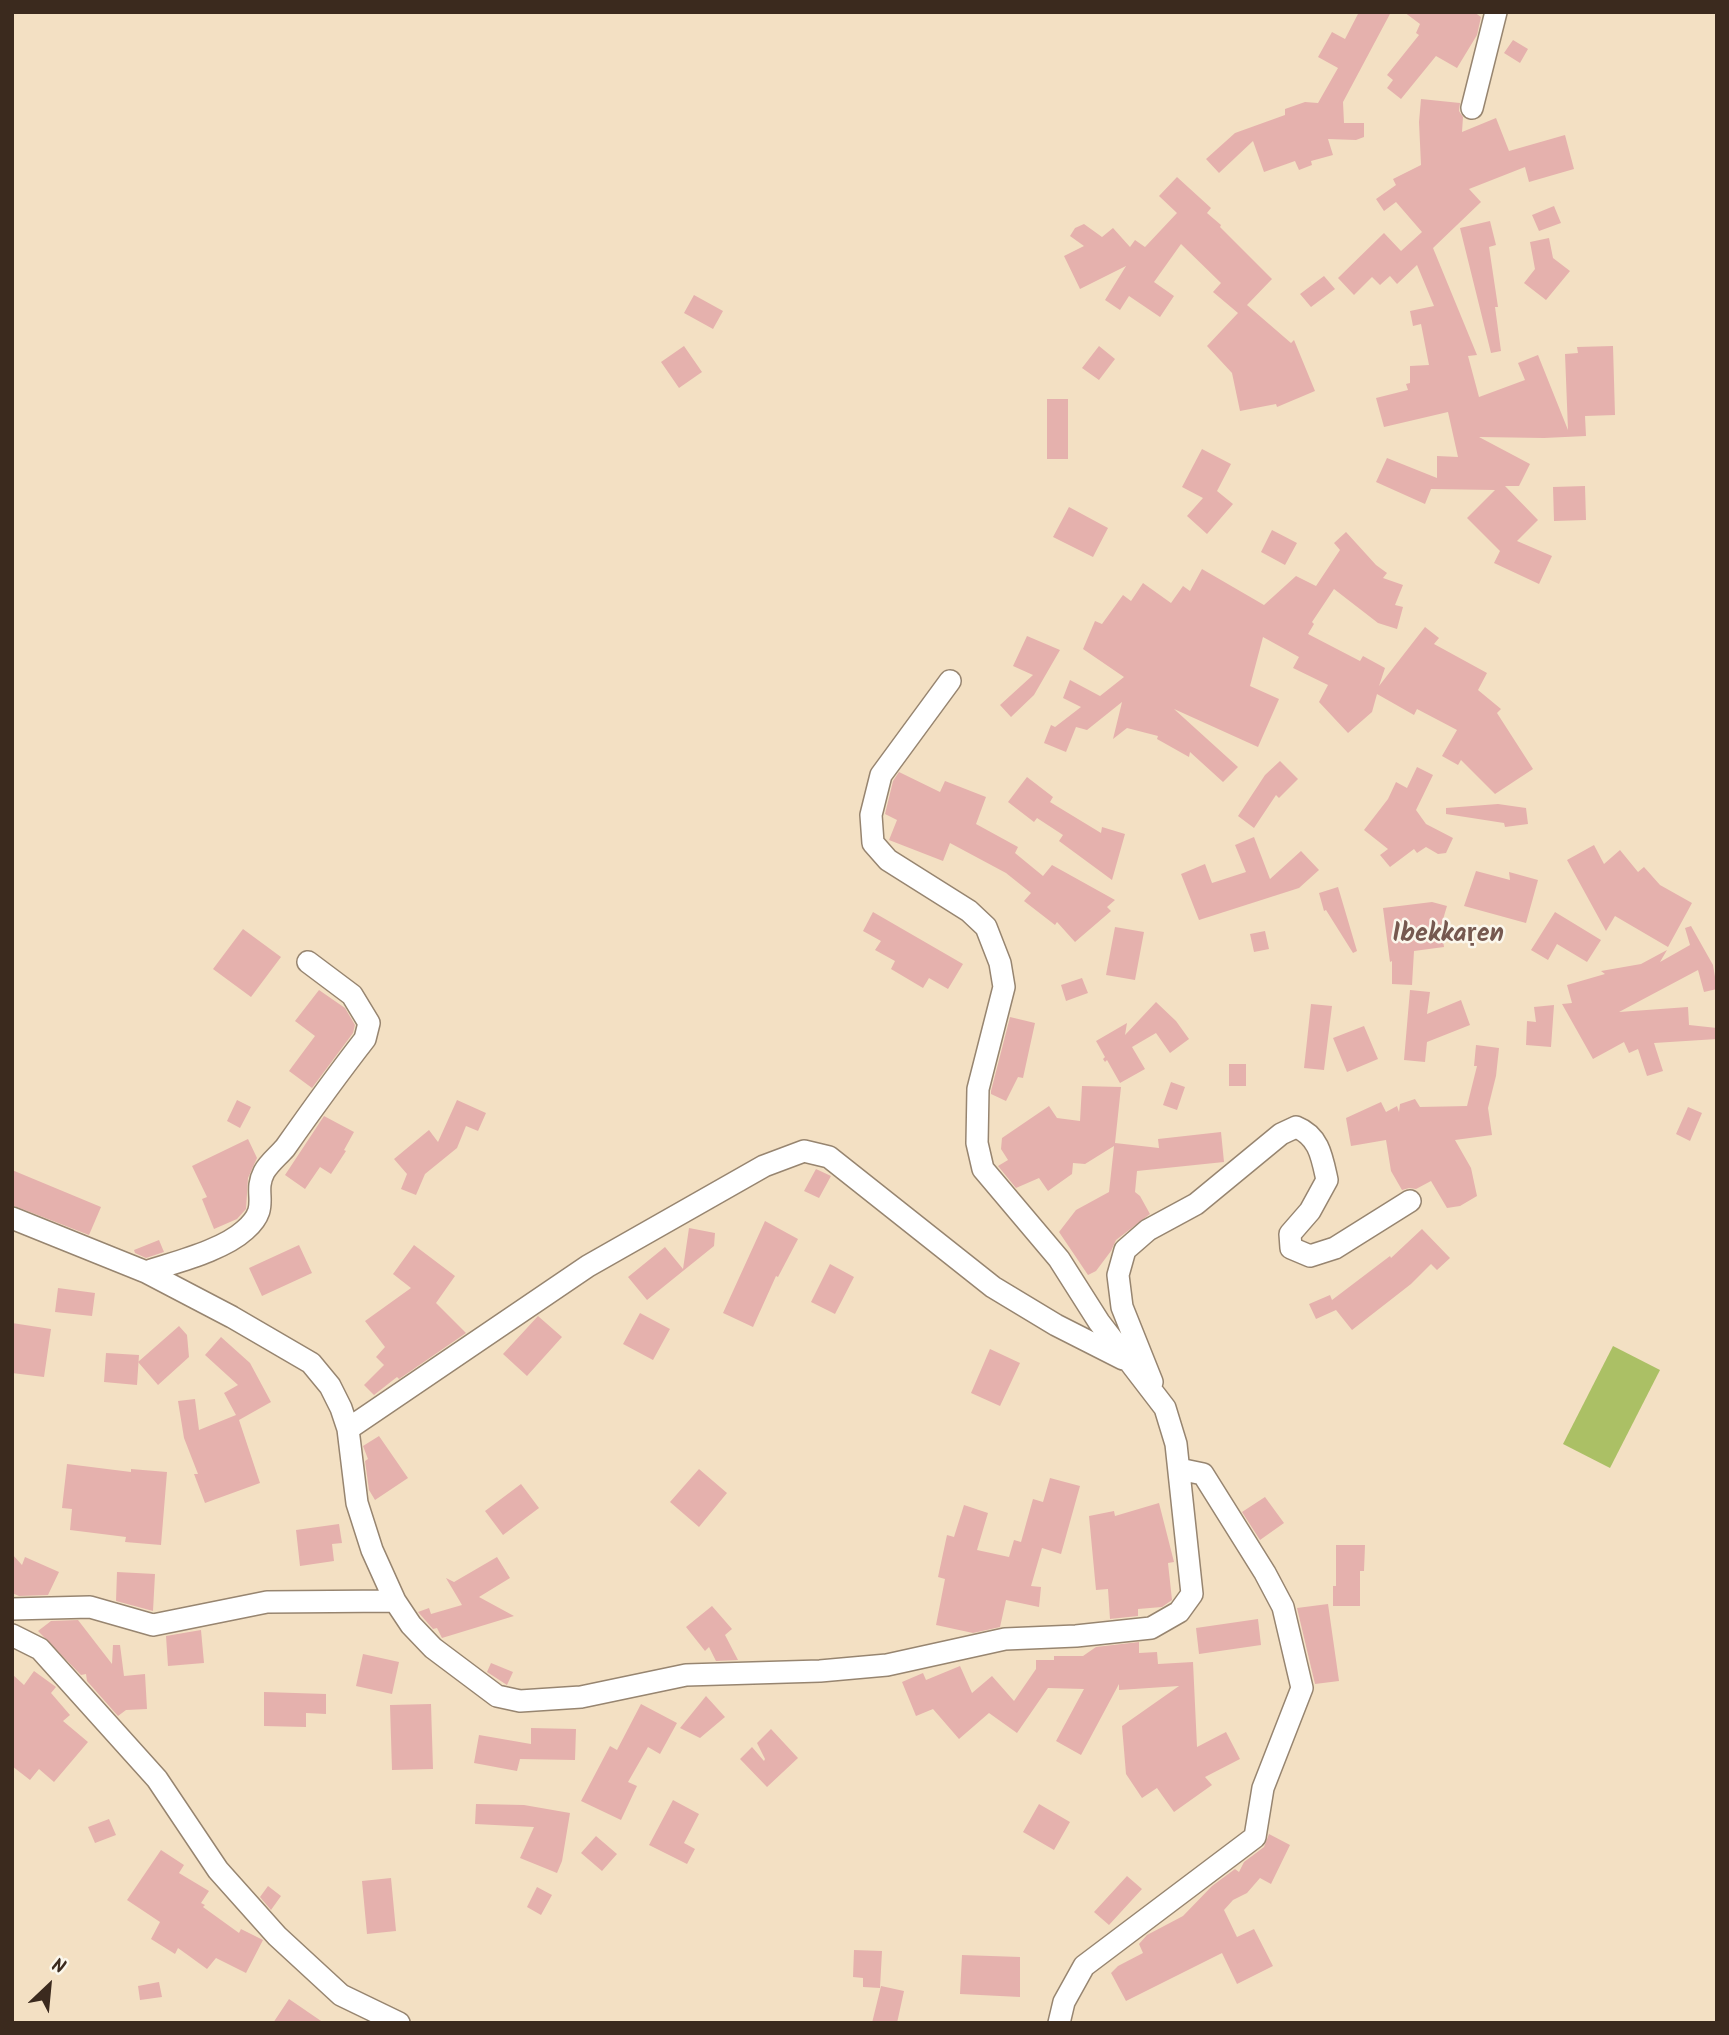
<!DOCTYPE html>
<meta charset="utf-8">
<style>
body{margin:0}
#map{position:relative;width:1729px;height:2035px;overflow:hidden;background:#f3e0c3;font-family:Kalam,sans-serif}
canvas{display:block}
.frame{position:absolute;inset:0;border:14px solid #3b2a1e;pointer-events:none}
.north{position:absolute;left:14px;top:1951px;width:70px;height:70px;-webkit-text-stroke:5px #fbf7ec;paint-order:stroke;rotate:26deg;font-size:19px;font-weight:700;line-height:28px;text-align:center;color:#3b2a1e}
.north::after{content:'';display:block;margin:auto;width:24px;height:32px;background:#3b2a1e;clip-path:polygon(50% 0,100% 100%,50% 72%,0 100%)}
</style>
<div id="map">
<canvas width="1729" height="2035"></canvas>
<div class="frame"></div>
<div class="north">N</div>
</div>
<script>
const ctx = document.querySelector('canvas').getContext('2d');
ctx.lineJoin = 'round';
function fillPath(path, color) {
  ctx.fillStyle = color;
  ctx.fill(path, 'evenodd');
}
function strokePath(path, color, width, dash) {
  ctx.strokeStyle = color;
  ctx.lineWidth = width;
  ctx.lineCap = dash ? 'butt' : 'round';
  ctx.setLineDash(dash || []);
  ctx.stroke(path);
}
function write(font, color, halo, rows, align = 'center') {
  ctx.font = font + ' Kalam,sans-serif';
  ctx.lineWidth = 5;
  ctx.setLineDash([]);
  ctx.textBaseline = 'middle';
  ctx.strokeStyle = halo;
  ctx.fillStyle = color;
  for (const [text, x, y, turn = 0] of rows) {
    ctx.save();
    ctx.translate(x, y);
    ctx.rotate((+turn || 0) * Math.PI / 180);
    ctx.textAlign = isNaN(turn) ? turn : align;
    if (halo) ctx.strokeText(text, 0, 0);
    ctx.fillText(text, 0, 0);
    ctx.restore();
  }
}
fillPath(new Path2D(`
 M1613,1346L1660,1370L1610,1468L1563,1444Z`), '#abc065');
fillPath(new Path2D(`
 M1359,12H1391L1343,102L1344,123H1364V137L1356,140L1328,139L1333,155L1311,161L1312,165L1299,170L1295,161L1264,172L1253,141L1219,173L1206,159L1235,133L1285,115V109L1305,102L1318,103L1338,68L1318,57L1332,32L1345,39Z
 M1404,12H1474L1481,17L1477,35L1457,68L1436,56L1401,99L1387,88L1393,80L1387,75L1419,35L1416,33L1420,24Z
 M1513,40L1528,49L1520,63L1504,53Z
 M1421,99L1460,103L1459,111L1463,117L1462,132L1496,118L1509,151L1565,135L1574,169L1529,182L1525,167L1469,189L1481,202L1433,248L1477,355L1468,356L1479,397L1525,380L1518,363L1538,355L1568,430L1565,354L1578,353L1577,347L1613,346L1615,415L1585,416L1586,436L1544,438L1479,437L1530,464L1519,486H1505L1538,520L1517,541L1552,556L1539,584L1494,563L1500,551L1467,518L1495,490L1431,489L1425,504L1376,482L1387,458L1437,478V456L1458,457L1448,412L1384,427L1376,398L1408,390L1406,384L1410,383V366L1429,365L1421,324L1413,326L1410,311L1434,306L1417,265L1397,284L1390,276L1380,285L1372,277L1354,295L1338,278L1384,233L1401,251L1422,232L1396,202L1384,211L1376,199L1396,185L1393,179L1421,165L1419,122Z
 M1177,177L1211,208L1207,213L1221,225L1220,227L1272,279L1247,305L1291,343L1294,340L1315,391L1277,407L1276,404L1240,411L1232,373L1207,346L1238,313L1213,292L1221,283L1181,244L1154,282L1174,296L1160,317L1129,296L1120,310L1105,300L1126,266L1080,289L1064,256L1084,246L1070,236L1075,228L1084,224L1102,237L1113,228L1130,247L1135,240L1145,247L1177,213L1159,196Z
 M1554,206L1561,223L1539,231L1532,215Z
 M1490,221L1496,245L1489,247L1498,307H1495L1501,351L1491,353L1460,228Z
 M1549,238L1553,258L1570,271L1546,300L1524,283L1535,269L1530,242Z
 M1324,276L1335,289L1311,307L1300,294Z
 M694,295L723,311L713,329L684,313Z
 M684,346L702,372L679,388L661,362Z
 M1099,346L1115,359L1099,380L1082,368Z
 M1047,399H1068V459H1047Z
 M1202,449L1231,464L1217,491L1233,504L1207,534L1187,516L1203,498L1182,487Z
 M1585,486L1586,520L1554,521L1553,487Z
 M1069,507L1108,528L1093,557L1053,537Z
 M1272,530L1297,543L1285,565L1261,552Z
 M1346,532L1376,565L1387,573L1383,578L1403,585L1395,605L1403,607L1397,629L1378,623L1334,589L1312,622L1314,624L1308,634L1360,661L1363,656L1385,668L1379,686L1425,627L1439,638L1434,644L1487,673L1478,690L1501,709L1497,713L1533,769L1495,794L1461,760L1458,765L1442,756L1457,730L1417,709L1414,715L1377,694L1372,712L1348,733L1319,702L1328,685L1293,668L1299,657L1263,637L1250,686L1279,699L1258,747L1174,709L1238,767L1223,782L1190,752L1189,757L1157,739L1158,736L1127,728L1113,739L1122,702L1087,730L1076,727L1066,752L1044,743L1051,725L1055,727L1081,707L1063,698L1070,680L1100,696L1124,677L1083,649L1095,621L1102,624L1123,595L1131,601L1143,583L1171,603L1183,586L1190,591L1202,569L1264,605L1296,576L1316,586L1340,550L1334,543Z
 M1027,636L1060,650L1034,695L1011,717L1000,705L1033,675L1013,666Z
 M1280,761L1298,779L1279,798L1276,795L1254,828L1238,816L1265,775Z
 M1417,767L1433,775L1416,810L1426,824L1453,838L1446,853L1438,854L1426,847L1417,853L1414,849L1390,867L1380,855L1388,849L1364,830L1388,799L1396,782L1407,788Z
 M899,772L940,792L945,781L986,797L976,824L1018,847L1015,853L1043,876L1052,865L1115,900L1107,907L1111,911L1075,942L1057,922L1055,925L1024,901L1031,893L1006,873L950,843L943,861L889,840L897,820L885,814L893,781Z
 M1027,777L1053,797L1050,802L1101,833L1102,827L1125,834L1112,880L1059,841L1063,835L1037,818L1034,822L1008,802Z
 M1498,804L1526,808L1528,824L1505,827L1504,823L1446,814V808Z
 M1254,837L1270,879L1301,851L1319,870L1299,888L1199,920L1181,874L1205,864L1212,883L1246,872L1235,845Z
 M1594,845L1604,864L1620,850L1638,872L1644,867L1660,885L1692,903L1668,947L1615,916L1606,931L1567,860Z
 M1476,871L1510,880L1509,872L1538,880L1526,923L1464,906Z
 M1338,887L1357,951L1353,953L1326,910L1324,911L1319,893Z
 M1432,902L1447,906L1441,926L1444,947L1414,951L1412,985L1392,984V961L1390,962L1383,908Z
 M873,912L963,964L948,989L929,978L923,988L891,969L895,961L875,950L881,941L863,931Z
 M1555,912L1601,940L1587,962L1557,944L1548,960L1531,950Z
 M1691,926L1713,965L1717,989L1704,992L1698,970L1619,1012L1688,1007L1689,1025L1717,1028V1039L1654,1043L1663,1071L1647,1076L1638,1049L1629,1053L1624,1042L1593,1059L1562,1004L1572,1003L1567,985L1605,974L1601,971L1641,964L1667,950L1660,962L1690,945L1685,928Z
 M1115,927L1144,932L1135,980L1106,975Z
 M243,929L281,957L251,997L213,969Z
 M1265,931L1269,949L1254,952L1250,934Z
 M1082,978L1088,993L1066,1001L1061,985Z
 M319,990L345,1008L355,1025L353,1033L312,1088L289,1071L315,1036L295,1021Z
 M1410,990L1430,992L1427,1014L1461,1000L1470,1025L1427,1042L1425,1062L1404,1060Z
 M1156,1002L1176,1021L1189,1039L1170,1053L1156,1033L1132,1047L1145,1069L1120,1083L1107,1060L1105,1062L1103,1059L1105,1057L1096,1041L1127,1023L1125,1035Z
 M1311,1004L1332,1006L1324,1070L1304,1068Z
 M1554,1005L1551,1047L1526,1045L1527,1021L1536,1022L1534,1007Z
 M1010,1017L1035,1023L1023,1078L1018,1077L1006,1101L991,1094V1091Z
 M1364,1026L1378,1059L1347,1072L1333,1038Z
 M1476,1045L1499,1048L1496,1076L1488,1108L1492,1135L1455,1140L1471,1168L1477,1196L1460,1206L1447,1208L1431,1181L1416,1189L1409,1188L1402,1190L1391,1171L1386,1140L1351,1146L1346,1118L1381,1102L1386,1112L1397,1106L1399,1112L1400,1104L1415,1099L1420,1107L1467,1106L1477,1066H1474Z
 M1229,1064H1246V1086H1229Z
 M1171,1082L1185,1087L1177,1110L1163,1105Z
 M1082,1086L1121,1087L1115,1143L1159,1148L1158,1139L1221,1132L1224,1162L1137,1171L1135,1192L1140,1196L1150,1214L1116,1240L1111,1251L1096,1271L1088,1275L1059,1232L1076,1210L1109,1192L1114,1146L1085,1164L1073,1163L1072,1174L1048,1191L1039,1178L1016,1188L998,1166L1008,1160L1001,1149L1002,1138L1049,1106L1057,1118L1080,1121Z
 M237,1100L251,1107L240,1128L227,1121Z
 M457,1100L486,1113L478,1131L466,1126L457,1148L425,1174L416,1195L401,1189L407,1174L394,1159L429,1130L438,1142Z
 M1688,1107L1702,1113L1690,1141L1676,1134Z
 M324,1116L354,1132L344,1150L346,1151L331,1174L320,1167L305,1189L285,1175Z
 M248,1139L257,1158L248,1178L246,1209L237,1219L214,1229L202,1199L207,1197L192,1166Z
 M816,1169L831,1176L819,1198L804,1191Z
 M12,1170L101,1207L89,1235L12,1205Z
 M765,1221L798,1239L778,1277L776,1276L753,1327L723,1313Z
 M689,1228L715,1233L714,1246L647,1300L628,1277L665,1247L683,1269Z
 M1422,1229L1450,1258L1437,1270L1431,1264L1411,1284L1352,1330L1336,1310L1316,1319L1309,1304L1330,1295L1332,1300L1390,1256L1391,1258Z
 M159,1240L164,1252L146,1258L135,1253L134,1250Z
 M299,1245L312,1273L262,1296L249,1268Z
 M414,1245L455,1276L436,1303L466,1333L399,1379L397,1377L374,1395L364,1385L384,1365L376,1357L385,1347L365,1321L411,1288L393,1274Z
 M830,1264L854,1277L835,1314L811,1302Z
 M58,1288L95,1293L92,1316L55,1312Z
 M640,1313L670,1329L653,1360L623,1344Z
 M538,1316L562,1337L527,1376L503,1354Z
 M12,1323L51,1329L44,1377L12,1373Z
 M179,1326L187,1335L189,1357L158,1385L138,1362Z
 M221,1337L250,1363L271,1402L239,1420L260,1483L205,1503L194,1474H198L184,1438L178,1401L195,1399L199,1430L236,1415L224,1393L238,1385L205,1355Z
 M990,1349L1020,1363L1000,1406L971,1393Z
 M106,1353L139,1355L137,1385L104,1382Z
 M379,1436L408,1478L375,1500L369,1490L365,1461L368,1459L363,1446Z
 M67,1464L131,1472V1469L167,1472L161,1545L125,1542L126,1537L70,1530L72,1509L62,1508Z
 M699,1469L727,1493L699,1527L670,1502Z
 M1050,1478L1080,1486L1061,1554L1042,1548L1031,1586L1041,1587L1039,1607L1006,1600L1000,1627L973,1633L936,1625L945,1579L938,1577L947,1535L954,1537L964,1505L988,1513L977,1550L1009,1557L1014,1540L1021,1542L1033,1499L1043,1502Z
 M521,1484L539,1508L503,1535L485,1511Z
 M1265,1497L1284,1523L1260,1540L1242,1512Z
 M1159,1503L1174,1562L1168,1563L1172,1600L1162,1607L1138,1609V1616L1100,1620L1110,1619L1108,1589L1096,1590L1089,1516L1114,1511L1115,1516Z
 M339,1524L342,1543L332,1544L334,1561L300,1566L296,1530Z
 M1336,1545H1365L1364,1571H1360V1606H1333V1586H1336Z
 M12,1554L22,1565L25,1557L59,1572L48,1595L19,1596L12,1593Z
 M497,1557L510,1578L479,1597L514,1616L442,1638L437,1628L433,1629L418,1612L429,1608L431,1614L462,1605L446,1578L454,1582Z
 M117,1572L155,1574L153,1611L116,1601Z
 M1328,1604L1339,1681L1315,1684L1297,1608Z
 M712,1606L732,1629L725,1635L738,1660L716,1661L709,1647L705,1651L686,1627Z
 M1258,1619L1261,1645L1199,1654L1196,1628Z
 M78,1620L112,1664L113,1645H120L124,1676L145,1674L147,1709L126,1710L118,1716L87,1681L86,1674L81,1675L38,1631L51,1621Z
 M201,1630L204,1663L168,1666L166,1636Z
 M1139,1642V1653L1157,1652L1158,1664L1193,1662L1197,1747L1226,1732L1240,1759L1205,1777L1212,1785L1174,1812L1157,1788L1142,1798L1126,1774L1122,1726L1179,1686L1119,1690V1684L1081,1755L1056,1741L1084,1689L1048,1688L1017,1733L989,1713L959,1739L933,1709L916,1716L902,1682L923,1673L926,1680L960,1666L972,1693L992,1676L1014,1701L1036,1669V1660H1054V1656H1083L1096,1647Z
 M363,1654L399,1662L392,1694L356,1686Z
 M491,1663L513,1672L507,1685L487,1672Z
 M34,1671L56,1687L51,1693L70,1715L63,1721L88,1742L54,1782L39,1769L30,1780L12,1766V1674L24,1685Z
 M264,1692L326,1694V1714L306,1713V1727L264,1726Z
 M706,1696L725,1717L700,1738L680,1728Z
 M431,1704L433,1769L392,1770L390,1705Z
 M641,1704L677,1723L660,1754L648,1747L628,1782L637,1786L621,1820L581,1801L610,1746L617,1750Z
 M531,1728L576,1729L575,1760L520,1759L517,1771L474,1763L479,1735L531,1744Z
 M771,1729L798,1758L767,1787L740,1759L752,1747L764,1761L765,1759L757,1743Z
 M673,1800L699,1814L684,1843L695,1849L687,1864L649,1845Z
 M476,1804L524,1805L570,1813L562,1861L557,1873L520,1858L534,1827L475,1824Z
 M1039,1804L1070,1822L1054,1850L1023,1832Z
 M109,1819L116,1835L95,1843L88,1827Z
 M1269,1834L1290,1845L1271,1884L1260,1878L1247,1893L1233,1900L1224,1910L1237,1937L1254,1929L1273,1966L1237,1984L1222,1953L1126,2001L1111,1973L1118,1966L1143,1953L1139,1944L1147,1935L1183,1916L1212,1886L1235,1869L1239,1872L1244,1862L1264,1847Z
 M596,1836L617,1854L602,1871L581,1853Z
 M161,1850L184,1865L179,1873L209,1891L201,1903L205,1905L203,1907L239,1933L241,1929L263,1940L246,1973L216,1958L207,1969L178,1948L175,1954L151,1939L160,1922L127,1900Z
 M1127,1876L1142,1889L1109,1925L1094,1912Z
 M391,1878L396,1931L367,1934L362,1881Z
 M268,1886L281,1896L271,1910L260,1897Z
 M537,1887L552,1895L541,1915L527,1907Z
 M854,1950L882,1951L880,1988L863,1987V1978L853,1977Z
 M962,1955L1020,1957V1997L960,1994Z
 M159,1982L162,1997L140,2000L138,1986Z
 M881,1986L904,1991L897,2023H872Z
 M289,1999L324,2023H273Z`), '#e5b1ad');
const minor = new Path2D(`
 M1472,108L1496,12
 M12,1218L146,1272L232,1317L311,1363L330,1386L341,1408L348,1429L357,1503L372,1550L395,1601L411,1625L433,1648L497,1696L520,1701L581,1697L686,1675L820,1671L887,1665L1005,1639L1076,1636L1151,1628L1179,1612L1192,1594L1176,1444L1165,1408L1099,1322L1059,1259L983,1169L977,1143L978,1089L1004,987L1000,963L986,927L969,911L888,860L873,843L871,815L881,775L950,681
 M146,1272C175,1262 222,1251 245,1230C272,1206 252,1195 264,1172C269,1163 278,1156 285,1148C311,1111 337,1075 365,1039L369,1023L352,995L308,962
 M1152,1382L1122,1307L1118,1275L1125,1250L1148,1230L1196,1204L1281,1134L1296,1127C1319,1136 1322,1157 1327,1180L1310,1211L1290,1234L1291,1248L1310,1256L1335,1248L1410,1201
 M348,1429L588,1266L764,1166L804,1151L829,1157L993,1287L1056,1325L1123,1359
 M12,1609L90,1607L153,1625L267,1602L395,1601
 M12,1635L40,1649L157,1779L218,1870L277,1936L341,1995L399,2023
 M1059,2023L1064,2002L1084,1966L1255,1837L1263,1788L1302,1688L1283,1607L1265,1573L1203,1474L1179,1469`);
strokePath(minor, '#978570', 24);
strokePath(minor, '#fff', 21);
write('bold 26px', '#765950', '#fbf7ec', [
 ["Ibekkaṛen",1448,937]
]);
</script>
